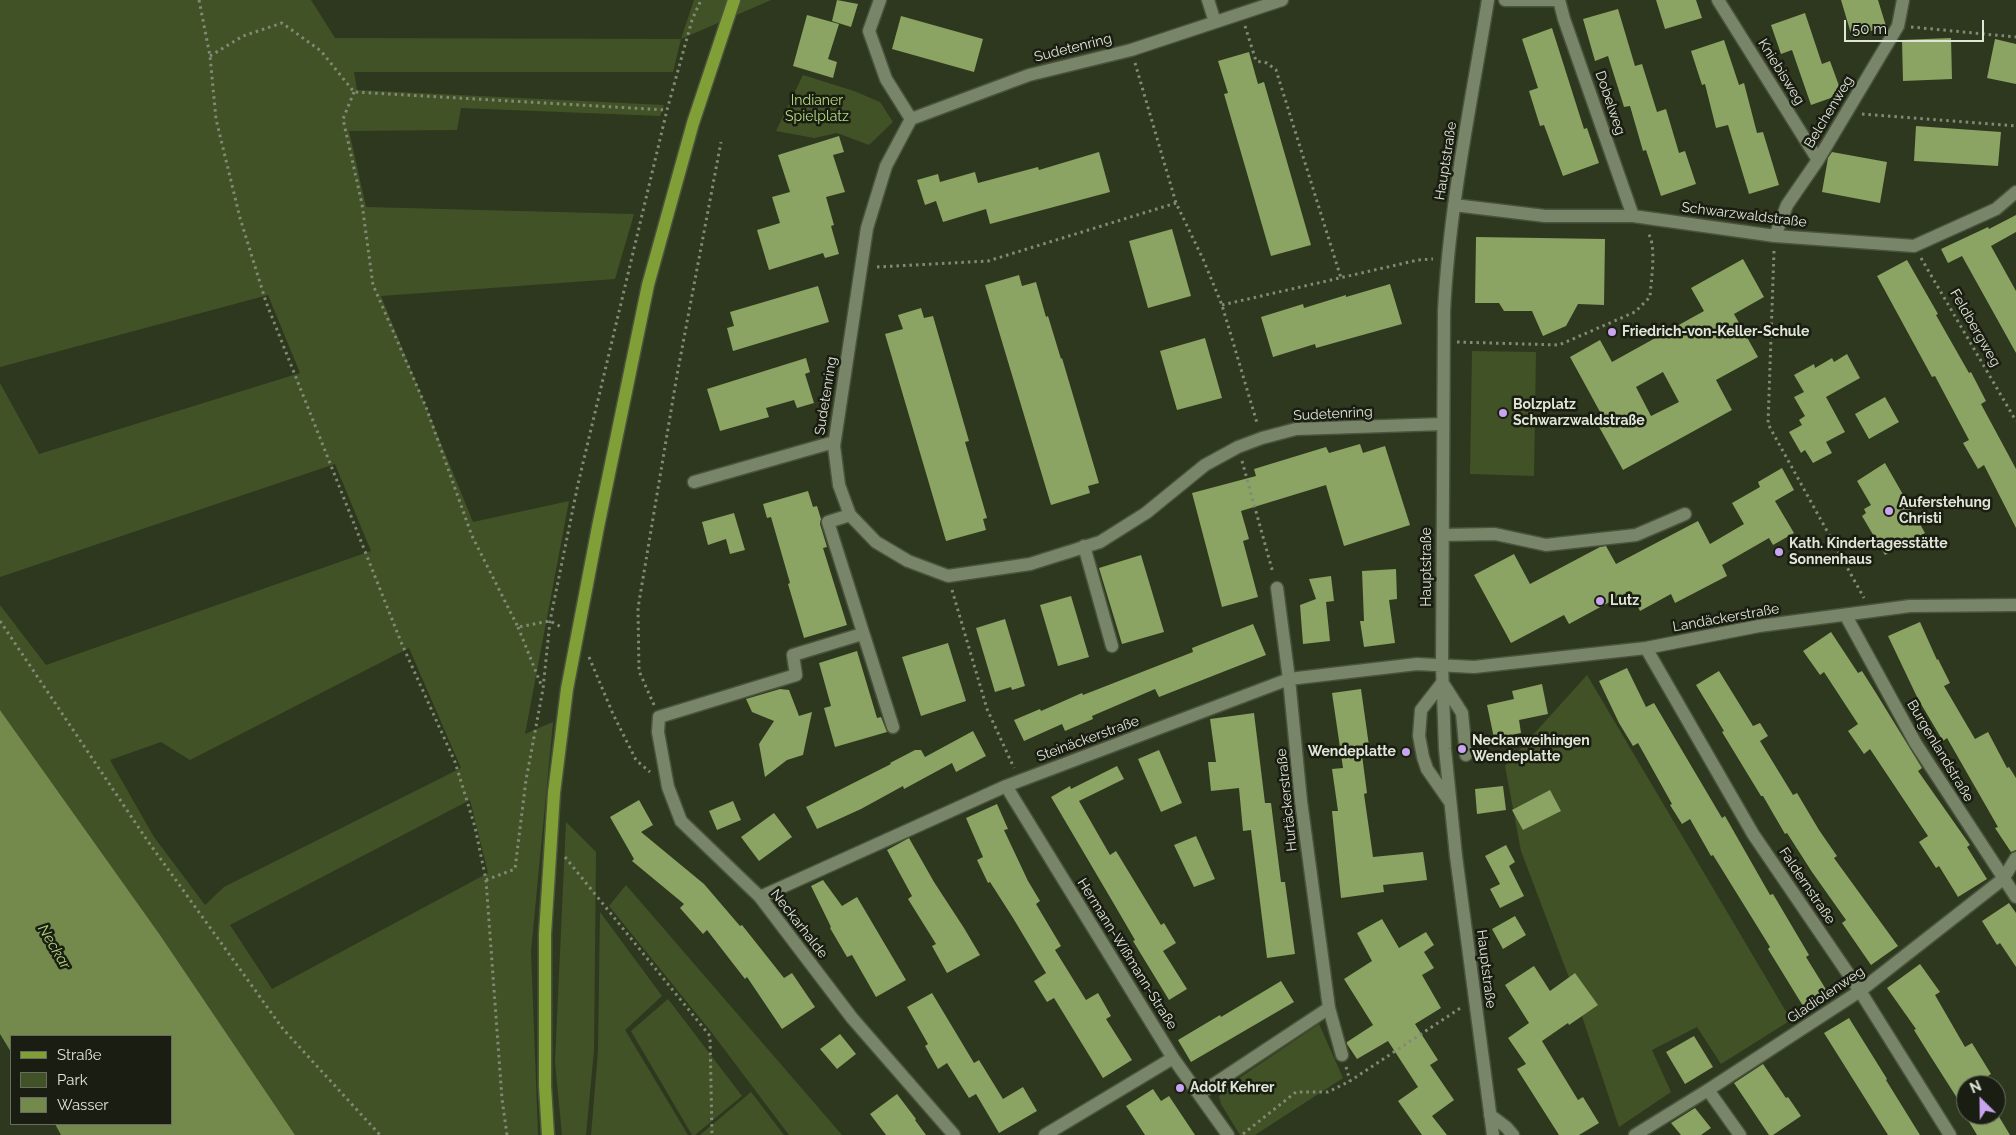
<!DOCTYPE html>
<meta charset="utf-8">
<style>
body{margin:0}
#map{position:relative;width:2016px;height:1135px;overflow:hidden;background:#2e381e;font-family:Raleway,sans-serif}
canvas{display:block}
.legend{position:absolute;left:10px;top:1035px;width:162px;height:90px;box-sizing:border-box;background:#191d12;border:1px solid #686d60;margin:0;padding:6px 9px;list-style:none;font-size:15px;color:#dfe6d6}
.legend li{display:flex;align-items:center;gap:10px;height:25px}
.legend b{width:25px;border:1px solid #686d60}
.north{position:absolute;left:1956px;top:1075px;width:50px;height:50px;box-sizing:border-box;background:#191d12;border:1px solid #686d60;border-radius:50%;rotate:337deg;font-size:14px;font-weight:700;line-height:20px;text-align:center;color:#dfe6d6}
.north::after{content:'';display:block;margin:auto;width:18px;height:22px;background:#c8a5ee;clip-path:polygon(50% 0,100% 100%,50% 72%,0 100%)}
.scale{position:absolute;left:1844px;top:20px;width:140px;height:22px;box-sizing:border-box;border:2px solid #dfe6d6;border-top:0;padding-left:6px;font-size:15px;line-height:18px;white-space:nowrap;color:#dfe6d6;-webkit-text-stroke:4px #191d12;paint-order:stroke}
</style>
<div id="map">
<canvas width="2016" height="1135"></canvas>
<ul class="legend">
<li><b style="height:6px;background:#809f37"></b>Straße</li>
<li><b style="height:14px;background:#425227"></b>Park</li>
<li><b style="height:14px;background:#738a4c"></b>Wasser</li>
</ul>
<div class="north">N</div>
<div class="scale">50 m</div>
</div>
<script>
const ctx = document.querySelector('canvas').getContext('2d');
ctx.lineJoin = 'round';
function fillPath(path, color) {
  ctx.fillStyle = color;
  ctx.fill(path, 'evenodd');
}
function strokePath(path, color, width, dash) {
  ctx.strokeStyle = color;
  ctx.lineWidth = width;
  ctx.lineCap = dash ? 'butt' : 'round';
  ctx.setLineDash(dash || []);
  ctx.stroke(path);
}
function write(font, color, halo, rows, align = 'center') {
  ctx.font = font + ' Raleway,sans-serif';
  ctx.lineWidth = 5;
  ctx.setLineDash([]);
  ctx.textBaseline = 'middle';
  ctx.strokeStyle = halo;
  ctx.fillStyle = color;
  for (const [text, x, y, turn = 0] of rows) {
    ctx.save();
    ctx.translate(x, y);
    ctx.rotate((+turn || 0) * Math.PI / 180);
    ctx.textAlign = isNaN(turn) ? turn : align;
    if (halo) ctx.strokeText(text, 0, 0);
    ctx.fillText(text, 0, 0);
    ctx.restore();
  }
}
fillPath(new Path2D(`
 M0,0H311L335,38L681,39L694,0H771L681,39L673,72H354L357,90L664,105L660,116L461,108L457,130L349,131L366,207L634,214L615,279L381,296L473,522L569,501L525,734L553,722L531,951L538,1135H295L160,935L0,710V605L46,665L371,551L335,464L0,577V383L39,454L300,373L268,295L0,367ZM409,648L461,768L224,887L205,905L154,837L110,760L161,742L190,760ZM470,800L488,873L272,989L230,925Z
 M803,75L854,91L880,102L893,122L869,145L837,133L814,138L776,131Z
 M1472,351L1536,352L1534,476L1470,474Z
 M1587,675L1791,1020L1721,1064L1697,1027L1652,1050L1671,1092L1619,1127L1571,983L1521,851L1505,766Z
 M566,822L596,852L594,1050L586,1135H562L555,1062Z
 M626,885L842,1135H789L712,1033L609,906Z
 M600,912L662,996L625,1030L688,1135H591L598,1052Z
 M668,999L742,1096L695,1135H692L631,1031Z
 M1319,1024L1343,1078L1255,1135H1240L1221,1104L1219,1097L1223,1089Z
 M751,1092L784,1135H700Z`), '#425227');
fillPath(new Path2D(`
 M0,710L160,935L295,1135H61L55,1124H171V1036H11V1052L0,1034Z`), '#738a4c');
fillPath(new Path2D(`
 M837,0L858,4L851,27L832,21Z
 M1656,0H1696L1702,18L1665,29Z
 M1841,0H1878L1886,26L1852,37Z
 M1618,9L1635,66L1642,64L1657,112L1666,109L1679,153L1685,151L1696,184L1661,196L1646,150L1643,151L1630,106L1624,107L1608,56L1595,61L1583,19Z
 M1805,13L1822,64L1830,61L1842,94L1811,105L1792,50L1781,54L1771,25Z
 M807,15L839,24L828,59L837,62L833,78L793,66Z
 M901,16L983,39L974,72L892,49Z
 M1552,28L1584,129L1587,128L1599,163L1563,176L1544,125L1540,126L1529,91L1538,88L1522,39Z
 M1951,38L1952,79L1903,81L1902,40Z
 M1995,39L2016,44V84L1987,78Z
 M1724,40L1739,85L1744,83L1757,133L1763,132L1779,185L1749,194L1728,125L1716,128L1705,84L1702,85L1691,51Z
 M1249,52L1258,84L1264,82L1311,245L1271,256L1224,94L1228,93L1218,61Z
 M1916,126L2001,132L1998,166L1914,161Z
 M839,136L844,152L833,155L845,192L826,197L834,225L831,226L839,254L825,258L823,253L769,270L757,230L780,223L772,197L790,192L778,155Z
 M1099,152L1110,192L990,224L986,209L943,222L936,201L925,205L917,180L938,174L940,182L975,172L978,183L1038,167L1039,170Z
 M1832,152L1887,162L1880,203L1822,192L1828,158Z
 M2016,215V232L1991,246L2016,291V353L1962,256L1948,263L1941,249L1988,227L1989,229Z
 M1172,229L1191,296L1148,308L1129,241Z
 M1476,237L1605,239L1604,305L1578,304L1566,326L1543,336L1532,311H1504L1499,303H1475Z
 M1743,259L1764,297L1734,314L1758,357L1716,380L1732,410L1623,470L1598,425L1605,421L1570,357L1600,340L1612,362L1704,311L1691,288ZM1663,372L1679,402L1651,416L1636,387Z
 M1907,260L1938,314L1936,315L1969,373L1971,372L1986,401L1981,404L2016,469V528L1984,465L1978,469L1963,443L1969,440L1935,376L1932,377L1877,276Z
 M1019,275L1022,286L1036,282L1046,317L1048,316L1061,359L1062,358L1099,483L1088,486L1090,493L1051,505L985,285Z
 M1390,284L1402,324L1316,348L1315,344L1273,357L1261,317L1303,304L1304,308L1346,295V297Z
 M818,286L829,322L733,351L727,328L734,326L730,312Z
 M921,308L924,318L933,316L969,441L965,442L987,518L983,519L986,530L946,541L885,334L903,329L898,315Z
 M1205,338L1222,398L1177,410L1160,351Z
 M1847,354L1860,378L1826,397L1845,432L1826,442L1832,453L1813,463L1805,450L1801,453L1789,432L1802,425L1799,420L1805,416L1794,397L1804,392L1794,375L1814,364L1815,368L1832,358L1834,362Z
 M806,358L810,372L805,374L814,403L797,408L794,400L766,408L769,417L720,431L707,389Z
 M1885,397L1899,422L1869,439L1855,414Z
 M1360,444L1363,453L1385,446L1410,525L1344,546L1326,485L1241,511L1249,539L1243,541L1258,597L1222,607L1192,493L1256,476L1254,469L1326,447L1329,453Z
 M1885,463L1925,533L1885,555L1862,516L1866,513L1864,509L1871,505L1857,481Z
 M1782,468L1794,490L1775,501L1794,533L1773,545L1769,538L1722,565L1727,576L1675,603L1671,594L1640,611L1630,591L1569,624L1564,615L1511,643L1474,575L1514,554L1530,584L1600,547L1606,546L1616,564L1698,521L1710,544L1744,524L1732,503L1760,487L1758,482Z
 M808,491L813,507L817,506L821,519L820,524L827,547L823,548L847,625L804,638L788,584L790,583L771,517L767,518L763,504Z
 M734,513L745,550L730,554L726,539L708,545L702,522Z
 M1141,555L1164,632L1122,644L1099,568Z
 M1396,569L1397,599L1389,600L1395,643L1364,647L1360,621H1364L1362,571Z
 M1331,576L1334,601L1326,602L1330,641L1303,644L1300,605L1316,599L1309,579Z
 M1071,596L1089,657L1058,666L1040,605Z
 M1005,619L1025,686L1012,690L1011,687L995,692L976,628Z
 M1920,622L1937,660L1938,659L1950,683L1944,686L1975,739L1988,732L2007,768L2009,767L2016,778V850L2011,852L1995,828L1998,827L1947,738L1943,741L1918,699L1888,636Z
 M1253,624L1266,655L1159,697L1155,689L1092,716L1093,719L1065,731L1062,724L1024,741L1014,720L1040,709L1041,711L1082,693L1083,695L1193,652L1192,648Z
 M1831,632L1858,673L1862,671L1876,693L1922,768L1918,771L1970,845L1967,847L1987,879L1958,897L1939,866L1936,868L1919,842L1928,836L1870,749L1864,754L1848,731L1858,724L1824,672L1820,675L1803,651Z
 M948,643L966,701L921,716L902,657Z
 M857,651L877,718L881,717L887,732L835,747L824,708L831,706L819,663Z
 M1627,668L1646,707L1654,703L1722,818L1725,816L1770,895L1773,894L1809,955L1806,957L1827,991L1803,1006L1768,949L1770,947L1713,855L1711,856L1690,819L1682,824L1670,805L1672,804L1638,743L1633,746L1619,723L1599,681Z
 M1719,671L1753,726L1760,723L1768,736L1760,741L1793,795L1797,793L1819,830L1837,856L1834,858L1898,946L1871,965L1842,923L1846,920L1812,872L1787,833L1785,834L1763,796H1761L1722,732L1724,731L1696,685Z
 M1542,684L1548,714L1519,720L1521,733L1494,738L1487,705L1514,699L1512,691Z
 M780,689L789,690L799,716L812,712L803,755L787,760L765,777L759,744L774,721L752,712L746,699Z
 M1361,689L1370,753L1362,755L1367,793L1364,794L1373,857L1423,852L1427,880L1383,885L1384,892L1341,898L1332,811H1338L1332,769L1343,768L1332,693Z
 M1254,713L1265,803H1271L1281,882H1285L1295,954L1267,958L1251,830L1243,831L1239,788L1211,791L1208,762H1216L1210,719Z
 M973,731L986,756L956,772L952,763L904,789L903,786L861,809L817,829L806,807L891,764L890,763L915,750H921L925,757Z
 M1159,750L1182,803L1161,812L1138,759Z
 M1117,766L1124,779L1079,801L1110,855L1116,851L1161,925L1164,923L1176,943L1163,951L1187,989L1169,1000L1133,941L1135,940L1114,904L1051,797L1070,786L1071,789Z
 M1503,786L1506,810L1477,814L1475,789Z
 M1550,790L1561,811L1523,830L1512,810Z
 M639,800L653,825L641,832L704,884L740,926L742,925L784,978L792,973L815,1007L782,1029L747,977L745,979L707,930L703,934L680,908L684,904L632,861L634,859L610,817Z
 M733,801L741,820L717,830L709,811Z
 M997,804L1008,829L1004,830L1028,881L1040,901L1036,904L1061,946L1055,950L1086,1000L1098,993L1111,1016L1106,1019L1132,1060L1103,1078L1054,998L1047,1002L1034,981L1046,973L1013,918L990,882L988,883L977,860L983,857L966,818Z
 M774,813L792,837L759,861L741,837Z
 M1196,836L1215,879L1194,887L1174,845Z
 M909,838L934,882L964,928L980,955L947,973L932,946L936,944L908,899L912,896L887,850Z
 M1506,845L1515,862L1509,866L1524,896L1500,908L1490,889L1500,884L1485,856Z
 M823,880L842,906L857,897L906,980L876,997L852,955L847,957L830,928L831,927L811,886Z
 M2009,903L2016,913V967L2000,943L1997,945L1982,921Z
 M1515,916L1526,935L1503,949L1492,929Z
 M1382,919L1399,948L1426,932L1434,945L1424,952L1434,968L1422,975L1441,1008L1415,1024L1438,1060L1430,1065L1454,1100L1432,1116L1447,1135H1422L1398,1101L1418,1087L1388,1041L1357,1059L1347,1044V1042L1373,1025L1344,979L1372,961L1357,933Z
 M1920,964L1940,992L1935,995L1965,1047L1972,1043L1991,1074L1974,1085H1966V1112L1929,1054L1914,1030L1916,1029L1887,988Z
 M1534,966L1550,991L1575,973L1598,1005L1569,1025L1568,1023L1542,1041L1578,1100L1583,1097L1599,1123L1579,1135H1559L1517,1069L1526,1064L1508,1038L1529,1023L1505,985Z
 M1281,981L1294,1002L1191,1062L1178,1040L1220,1015L1221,1017Z
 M932,993L974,1063L979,1060L1003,1099L1023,1087L1037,1111L999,1133L976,1094L969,1098L947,1063L938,1069L925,1046L928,1044L907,1007Z
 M1849,1018L1887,1079L1886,1080L1920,1135H1888L1824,1033Z
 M840,1034L856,1054L837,1069L820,1049Z
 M1694,1036L1713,1067L1685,1084L1666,1052Z
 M1763,1064L1786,1098L1788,1097L1801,1116L1773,1135H1769L1734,1083Z
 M1153,1089L1161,1101L1169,1096L1195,1135H1145L1126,1106Z
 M897,1094L916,1119L915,1120L926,1135H886L870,1114Z
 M1695,1108L1711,1128L1701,1135H1681L1671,1123Z
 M1965,1115H1998L2010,1135H1977Z`), '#8ba363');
const minor = new Path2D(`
 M880,0L869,31L886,79L911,119
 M1208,0L1215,22
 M1282,0L1131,50L1029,75L911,119L886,166L867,228L834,446L839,485L850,515L876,542L908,561L948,576L1030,564L1100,542L1146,513L1205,465L1238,447L1262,438L1296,429L1443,424
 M1488,0C1471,104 1449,207 1444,312L1442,665L1445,749L1456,856L1493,1135
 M1505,0H1554
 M1559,0L1564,19L1633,216
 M1718,0L1818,160
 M1454,205L1545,216H1633L1775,236L1914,246L1996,209L2016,192
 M1775,236L1787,205L1818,160L1898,26L1903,0
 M694,482L834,442
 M850,515L828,522L893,727
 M1443,535L1495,534L1546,545L1636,535L1685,514
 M1084,546L1112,646
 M1277,588L1289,679L1301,801L1329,1008L1342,1055
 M1846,616L1916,744L2016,897
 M862,634L793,655L796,675L659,717L658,732L668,787L681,821L760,897L852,1018L954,1135
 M1646,648L1753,834L1860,991L1950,1135
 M1442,683L1421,710L1419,736L1423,757L1427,769L1450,802
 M1444,685L1462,713L1466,755
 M1006,786L1173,1058L1228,1135
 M760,897L1006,786L1289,679L1417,664L1474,667L1646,648L1759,626L1910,606L2016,605
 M1708,1090L1740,1135
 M1199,1094L1329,1008
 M1490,1115L1506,1127L1513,1135
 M1045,1135L1173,1058
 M1635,1135L1708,1090L1860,991L2003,879L2016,858`);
const major = new Path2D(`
 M548,1135L545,1086V934L554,793L567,689L598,527L648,285L693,123L734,0`);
strokePath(minor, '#4a533c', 15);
strokePath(major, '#4a533c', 15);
strokePath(new Path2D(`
 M199,0L210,56L216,119L240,218L266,302L401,642L455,762L475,827L486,880L502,1099L507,1135
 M1245,26L1256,61L1267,63L1276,70L1341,278
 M1911,27L2016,37
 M210,56L243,36L282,23L321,51L354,92L667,110
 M1135,63L1176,203L1203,259L1222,305L1257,423
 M354,92L343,119L362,204L373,285L426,407L472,536L518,627L550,621L563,628
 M1862,114L2016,126
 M1774,251L1768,424L1864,598
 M1921,258L2016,421
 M877,267L988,261L1176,203
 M1222,305L1418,260L1433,259
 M1457,342L1559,345L1635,312L1650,297C1651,280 1657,246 1648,233
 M1242,461L1273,573
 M952,590L987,709L1014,768
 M0,621L147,840L283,1029L380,1135
 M518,627L542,687
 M589,657L613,714L636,760L650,772
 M654,705L639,671L638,608L677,375L721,142
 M565,857L710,1036L712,1135
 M486,880L515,869L526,780L543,689L550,621L578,484L667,110L692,20L701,0
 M1346,1067L1350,1081
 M1243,1134L1296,1092H1328L1350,1081L1462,1007`), '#828a75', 3, [2.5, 4]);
strokePath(minor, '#798568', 12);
strokePath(major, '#809f37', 12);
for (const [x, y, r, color] of [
 [1612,332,5,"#c8a5ee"],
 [1503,413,5,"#c8a5ee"],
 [1889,511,5,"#c8a5ee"],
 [1779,552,5,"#c8a5ee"],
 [1600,601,5,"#c8a5ee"],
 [1462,749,5,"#c8a5ee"],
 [1406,752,5,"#c8a5ee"],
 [1180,1088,5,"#c8a5ee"]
]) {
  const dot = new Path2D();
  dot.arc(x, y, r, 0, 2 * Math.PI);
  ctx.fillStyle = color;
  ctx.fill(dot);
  strokePath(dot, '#191d12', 2);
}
write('14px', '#dfe6d6', '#191d12', [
 ["Sudetenring",1073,48,-14],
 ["Kniebisweg",1781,72,58],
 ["Dobelweg",1610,103,71],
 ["Belchenweg",1829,112,-59],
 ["Hauptstraße",1446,161,-81],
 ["Schwarzwaldstraße",1744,215,7],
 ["Feldbergweg",1975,328,60],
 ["Sudetenring",826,396,-81],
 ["Sudetenring",1333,414,-3],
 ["Hauptstraße",1427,567,-90],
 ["Landäckerstraße",1726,618,-10],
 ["Steinäckerstraße",1088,739,-20],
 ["Burgenlandstraße",1940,751,59],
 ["Hurtäckerstraße",1287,800,-96],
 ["Faldernstraße",1807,886,56],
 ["Neckarhalde",799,924,52],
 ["Hermann-Wißmann-Straße",1127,954,58],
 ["Hauptstraße",1486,969,83],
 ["Gladiolenweg",1826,995,-34]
]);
write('14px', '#b9db81', '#191d12', [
 ["Indianer",817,101],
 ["Spielplatz",817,117]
]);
write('bold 14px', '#dfe6d6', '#191d12', [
 ["Friedrich-von-Keller-Schule",1622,332],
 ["Bolzplatz",1513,405],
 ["Schwarzwaldstraße",1513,421],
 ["Auferstehung",1899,503],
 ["Christi",1899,519],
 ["Kath. Kindertagesstätte",1789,544],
 ["Sonnenhaus",1789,560],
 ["Lutz",1610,601],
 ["Neckarweihingen",1472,741],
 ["Wendeplatte",1472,757],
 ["Wendeplatte",1396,752,"right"],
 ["Adolf Kehrer",1190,1088]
], 'left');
write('italic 15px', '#b3d47b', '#191d12', [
 ["Neckar",54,947,59]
]);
</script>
